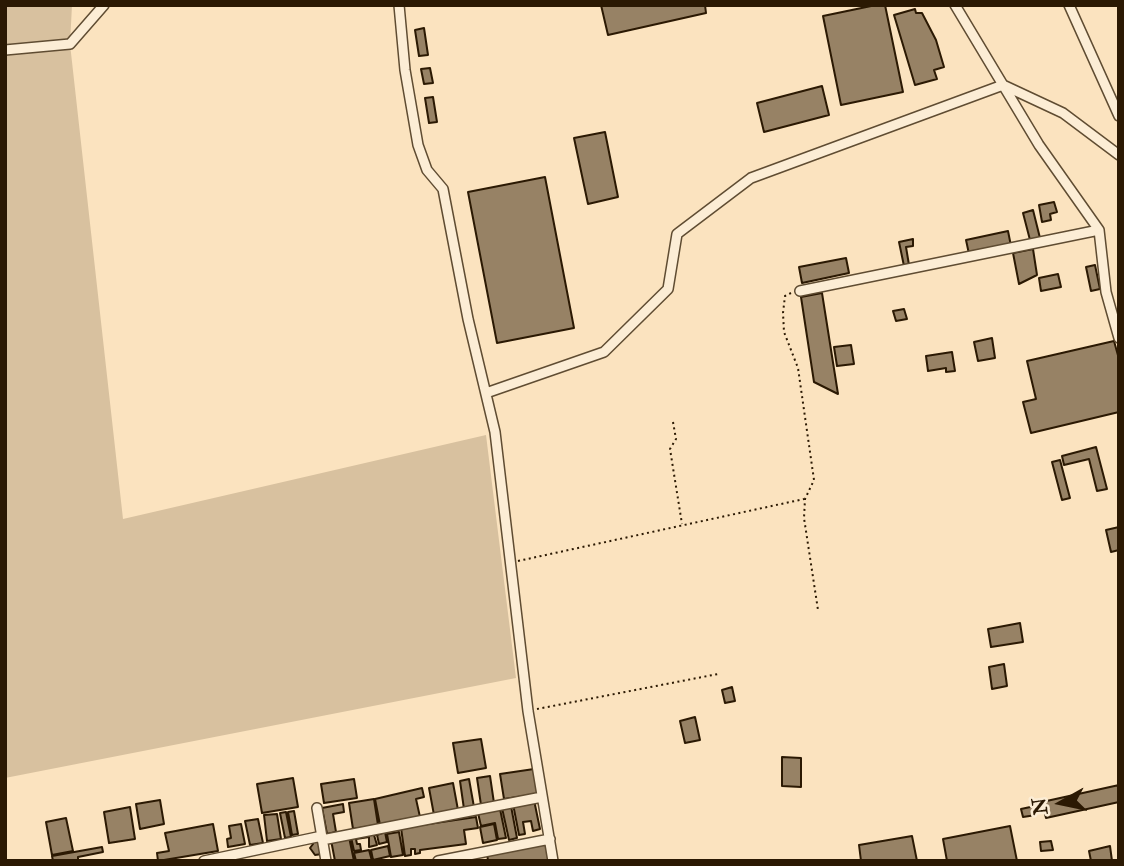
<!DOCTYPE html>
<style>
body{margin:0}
#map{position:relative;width:1124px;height:866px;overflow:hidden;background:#fbe3bf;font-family:"IM FELL Double Pica",serif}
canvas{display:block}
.frame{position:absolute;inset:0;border:7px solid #2b1903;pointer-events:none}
.north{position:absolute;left:1026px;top:768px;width:70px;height:70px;-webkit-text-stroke:5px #fcedd5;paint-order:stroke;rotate:261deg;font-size:19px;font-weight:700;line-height:28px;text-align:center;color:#2b1903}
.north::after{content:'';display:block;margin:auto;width:24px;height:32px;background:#2b1903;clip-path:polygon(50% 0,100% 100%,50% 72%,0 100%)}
</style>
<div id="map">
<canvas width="1124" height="866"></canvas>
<div class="frame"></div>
<div class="north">N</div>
</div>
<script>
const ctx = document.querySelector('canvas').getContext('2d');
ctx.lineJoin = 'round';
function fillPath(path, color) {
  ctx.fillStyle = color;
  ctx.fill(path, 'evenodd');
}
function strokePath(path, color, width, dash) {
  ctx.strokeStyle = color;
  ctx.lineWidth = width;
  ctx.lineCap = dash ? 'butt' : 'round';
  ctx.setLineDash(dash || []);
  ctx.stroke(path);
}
fillPath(new Path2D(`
 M5,5H72L70,44L123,519L486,435L516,678L5,778Z`), '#d8c19f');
const building = new Path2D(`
 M601,5H705L706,13L608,35Z
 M876,5H885L903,92L841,105L823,16Z
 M915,9L916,13H922L936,40L944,67L934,70L937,79L915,85L894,15Z
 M424,28L428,55L419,56L415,30Z
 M430,68L433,83L424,84L421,69Z
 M822,86L829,115L764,132L757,103Z
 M433,97L437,122L429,123L425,98Z
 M605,132L618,197L588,204L574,138Z
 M545,177L574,328L497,343L468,192Z
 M1054,202L1057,212L1050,214L1051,220L1042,222L1039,205Z
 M1033,210L1040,238L1030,240L1023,213Z
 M1008,231L1011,246L969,254L966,240Z
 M913,239V246L906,247L909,265L904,266L899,242Z
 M1033,249L1037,275L1019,284L1013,253Z
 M846,258L849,273L802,283L799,267Z
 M1095,265L1100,289L1091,291L1086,267Z
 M1058,274L1061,287L1041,291L1039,278Z
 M822,293L838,394L814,382L801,297Z
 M904,309L907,319L896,321L893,311Z
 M992,338L995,358L978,361L974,342Z
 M1114,341L1119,359V412L1031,433L1023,402L1036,399L1027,361Z
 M851,345L854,364L837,366L834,347Z
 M952,352L955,371L946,372V368L928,371L926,356Z
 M1096,447L1107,489L1097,491L1089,459L1064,465L1062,456Z
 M1060,460L1070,498L1062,500L1052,462Z
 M1119,527V550L1111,552L1106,530Z
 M1020,623L1023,642L991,647L988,629Z
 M1004,664L1007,686L992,689L989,667Z
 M732,687L735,701L725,703L722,690Z
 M695,717L700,740L685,743L680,721Z
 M481,739L486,768L458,773L453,743Z
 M782,757L801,758V787L782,786Z
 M534,769L538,794L504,799L500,774Z
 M490,776L494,803L481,805L477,778Z
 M293,778L298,807L262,813L257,784Z
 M354,779L357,798L324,803L321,784Z
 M469,779L474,807L464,809L460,781Z
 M453,783L458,810L434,815L429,788Z
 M1119,785V802L1046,818L1042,802Z
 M422,788L424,797L416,799L420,817L380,825L375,799Z
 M374,799L378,825L353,829L349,803Z
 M160,800L164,824L140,829L136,804Z
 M534,800L540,829L533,831L531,821L523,822L525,834L519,835L513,804Z
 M343,804L344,812L333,814L336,832L327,834L322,808Z
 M511,806L517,838L509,840L502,808Z
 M1035,806L1036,815L1023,817L1021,809Z
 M130,807L135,839L109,843L104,812Z
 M500,809L506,838L498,839L495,823L481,826L478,813Z
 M294,811L298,834L292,835L288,812Z
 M286,812L291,837L285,838L280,813Z
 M277,814L281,839L267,841L264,815Z
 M476,817L478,828L464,830L466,844L420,850V853L415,854V849H411V855L405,856L401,828Z
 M66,818L73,851L52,855L46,822Z
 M258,819L263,843L250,845L245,821Z
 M213,824L218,851L158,861L157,853L169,851L165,833Z
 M241,824L245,844L228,847L227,839L231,838L229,826Z
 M494,824L497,840L483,843L480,827Z
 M1010,826L1017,861H947L943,839Z
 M375,832L376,835H374L377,845L369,847V837L356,839L357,844H360L361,850L354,851L351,837Z
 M385,832L387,842L379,844L377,835Z
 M399,832L403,855L391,857L387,834Z
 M912,836L917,861H861L859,845Z
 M349,837L354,861H335L331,840Z
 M320,839L322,854L315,855L310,848L313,844V840Z
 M1051,841L1053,850L1041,851L1040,842Z
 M548,843L550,861H488L487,853Z
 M388,846L390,856L373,860L371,850Z
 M1110,846L1112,861H1091L1089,851Z
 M102,847L103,852L78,857V861H53L52,856Z
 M369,850L372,861H356L354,853Z`);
fillPath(building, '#978265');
strokePath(building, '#2b1903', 2);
const minor = new Path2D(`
 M399,5L405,70L418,145L427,170L443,189L468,319L495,432L528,711L553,861
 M955,5L1003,85L1063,113L1119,155
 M1069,5L1119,116
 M5,50L70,44L104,5
 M800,291L1099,230
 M486,393L604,352L668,289L677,234L751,178L1003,85L1039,145L1099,230L1106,292L1119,338
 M317,808L326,861
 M322,840L542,797
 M204,861L322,836
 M438,861L550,839`);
strokePath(minor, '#5f4c32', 12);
strokePath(new Path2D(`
 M791,293L785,296L783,313L784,332L798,368L814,480L805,499L804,518L818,610
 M673,422L676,439L670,449L682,524
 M518,561L804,499
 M537,709L718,674`), '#2b1903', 2, [2, 3.5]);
strokePath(minor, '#fcedd5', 9);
</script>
